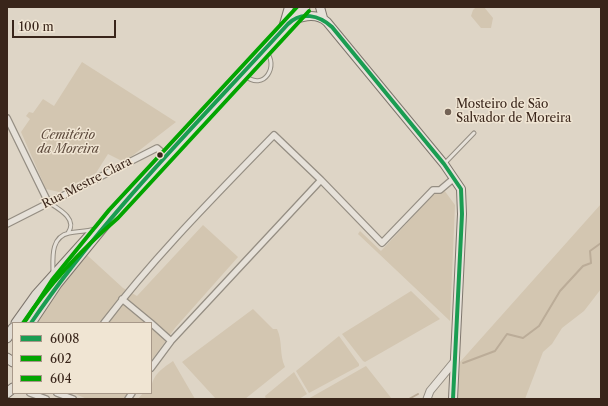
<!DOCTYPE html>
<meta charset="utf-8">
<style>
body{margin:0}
#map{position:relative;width:608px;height:406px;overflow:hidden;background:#ded5c6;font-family:"Libre Caslon Text",serif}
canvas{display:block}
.frame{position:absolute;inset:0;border:8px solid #39251a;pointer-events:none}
.legend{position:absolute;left:12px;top:322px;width:140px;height:72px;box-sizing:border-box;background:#f0e5d3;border:1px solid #a79889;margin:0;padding:5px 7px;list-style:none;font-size:12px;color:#39251a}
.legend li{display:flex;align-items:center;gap:8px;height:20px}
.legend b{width:20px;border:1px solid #a79889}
.scale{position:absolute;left:12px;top:20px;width:104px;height:18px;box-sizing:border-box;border:2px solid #39251a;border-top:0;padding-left:5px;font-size:12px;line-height:14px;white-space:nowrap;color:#39251a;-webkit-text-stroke:3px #f0e5d3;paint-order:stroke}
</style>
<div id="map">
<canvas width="608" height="406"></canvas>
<div class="frame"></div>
<ul class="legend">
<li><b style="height:5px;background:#1a9d52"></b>6008</li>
<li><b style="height:5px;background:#03a501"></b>602</li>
<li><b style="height:5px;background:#03a501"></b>604</li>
</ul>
<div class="scale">100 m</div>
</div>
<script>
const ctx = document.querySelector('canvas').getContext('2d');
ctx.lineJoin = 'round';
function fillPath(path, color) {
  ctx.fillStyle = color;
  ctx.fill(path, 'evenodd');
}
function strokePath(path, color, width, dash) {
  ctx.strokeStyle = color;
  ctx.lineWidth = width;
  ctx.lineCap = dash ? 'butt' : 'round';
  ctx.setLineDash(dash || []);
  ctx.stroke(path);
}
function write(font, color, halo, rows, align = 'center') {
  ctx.font = font + ' "Libre Caslon Text",serif';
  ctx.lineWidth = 3;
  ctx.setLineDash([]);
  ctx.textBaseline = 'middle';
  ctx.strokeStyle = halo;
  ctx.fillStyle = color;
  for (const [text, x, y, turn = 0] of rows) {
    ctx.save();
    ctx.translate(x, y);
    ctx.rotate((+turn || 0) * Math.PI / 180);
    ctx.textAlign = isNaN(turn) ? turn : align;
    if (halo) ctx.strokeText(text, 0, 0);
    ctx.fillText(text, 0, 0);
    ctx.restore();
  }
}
fillPath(new Path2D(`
 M476,7H484L493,18L491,28H481L471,16L473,10Z
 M82,62L176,122L132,156L122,161L108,154L96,173L59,192L46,189L21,132L30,119L26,116L29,112L33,113L43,99L54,106Z
 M444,190L455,205L450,321L358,234L360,231L381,251L433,195Z
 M601,204V289L584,311L562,328L552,344L543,352L525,399H457L460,362Z
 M203,225L238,257L175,328L151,361V323H36L46,305L87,255L123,288L137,296Z
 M63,271L28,323H21L44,292Z
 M411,291L440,319L365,362L363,361L342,334Z
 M253,309L273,329H277C283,342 279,354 285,367L245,399H216L182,362Z
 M339,336L359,364V366L309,393L296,371Z
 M173,361L195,399H138L143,393H151C151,376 160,370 173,361Z
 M366,366L392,399H308Z
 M294,372L307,394L299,399H266L265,396Z
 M73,393H128L124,399H87Z`), '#d3c6b1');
strokePath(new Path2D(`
 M463,363L495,351L507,334L523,338L539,326L560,291L583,266L591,263L590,251L601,243
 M409,399L418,394`), '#bbac98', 2);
const service = new Path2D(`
 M244,75C265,93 279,64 266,52
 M445,163L474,133
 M48,202C59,209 78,219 68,233
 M53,273C53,259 50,237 69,233C78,231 85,232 95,229`);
const minor = new Path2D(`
 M7,118L48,202
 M7,224L157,148L166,156
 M122,299L151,323
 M104,323C155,256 215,196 274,135L321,180L382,243L433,190H440L453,179
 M151,323L171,341
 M151,368L171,341L321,180
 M30,393L46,399
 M57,393L73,399
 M128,399L132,393`);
const tertiary = new Path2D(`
 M427,399L430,391L454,362`);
const secondary = new Path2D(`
 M320,7L323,18
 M293,20C305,16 317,13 327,22L444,164L461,189L462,214L453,399
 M282,31L289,7`);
const primary = new Path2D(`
 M16,323L36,295L90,235
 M31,323L57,284L114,214L305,7
 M7,338L13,328
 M7,358L13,362
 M7,393L13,388`);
strokePath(service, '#958e83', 5);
strokePath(minor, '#958e83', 8);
strokePath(tertiary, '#958e83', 9);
strokePath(secondary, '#7e766d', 10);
strokePath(primary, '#7e766d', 11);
strokePath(service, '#e6e1d9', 3);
strokePath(minor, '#e6e1d9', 5.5);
strokePath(tertiary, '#e6e1d9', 7);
strokePath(secondary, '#e6e1d9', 8);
strokePath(primary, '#e1dcd3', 9);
strokePath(new Path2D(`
 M31,323C105,214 199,122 288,24C301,11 319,15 332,27L444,164L461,189L462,214L453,399`), '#1a9d52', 4);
strokePath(new Path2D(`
 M23,323C50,283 82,249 118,218L309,11`), '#03a501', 4);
strokePath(new Path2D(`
 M26,320L52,280L109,210L297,7`), '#03a501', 4);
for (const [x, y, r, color] of [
 [448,112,4,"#736356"],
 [160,155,3.5,"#39251a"]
]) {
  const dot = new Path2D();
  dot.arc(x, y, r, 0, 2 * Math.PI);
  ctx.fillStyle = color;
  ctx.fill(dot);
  strokePath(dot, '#f0e5d3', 1.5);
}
write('12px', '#39251a', '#f0e5d3', [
 ["Mosteiro de São",456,105],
 ["Salvador de Moreira",456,119]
], 'left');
write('italic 12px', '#5d4a3c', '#f0e5d3', [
 ["Cemitério",68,136],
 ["da Moreira",68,150]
]);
write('12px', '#39251a', '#f0e5d3', [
 ["Rua Mestre Clara",87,183,-27]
]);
</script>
